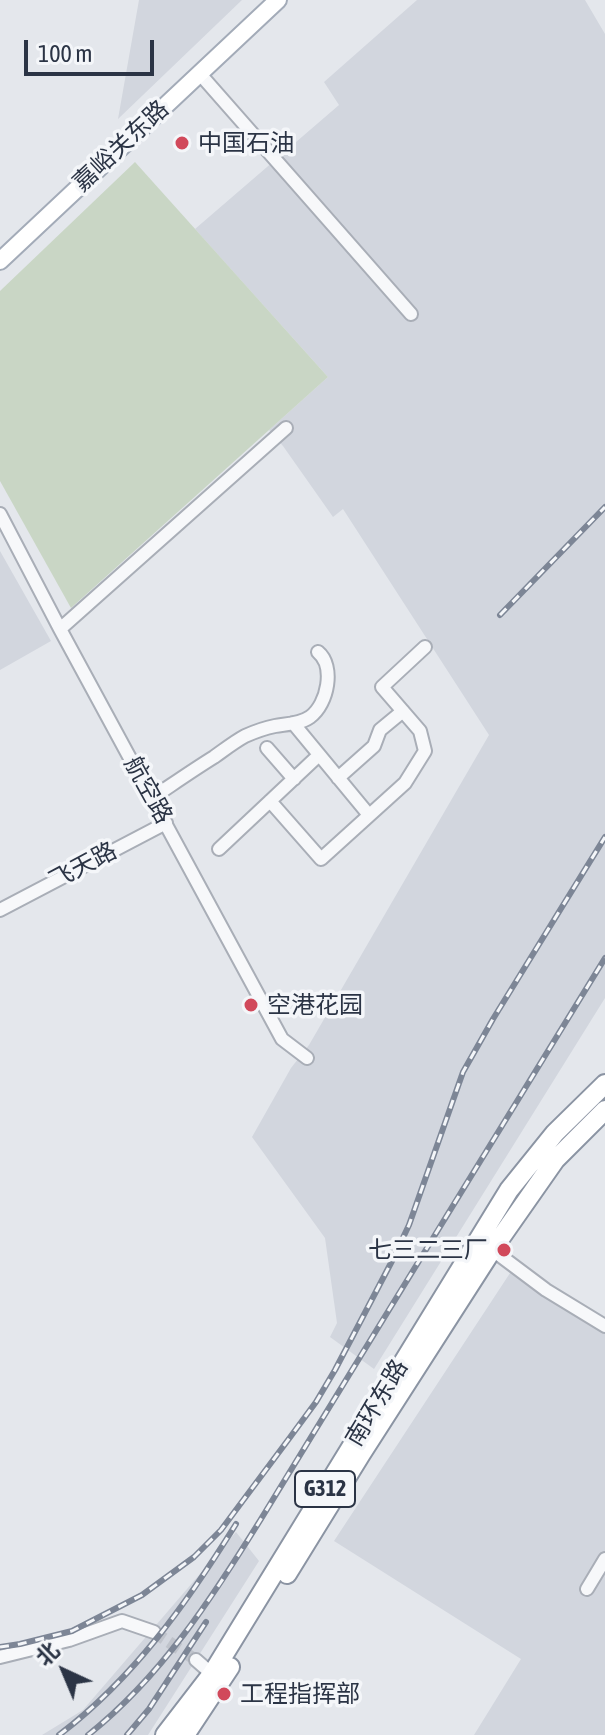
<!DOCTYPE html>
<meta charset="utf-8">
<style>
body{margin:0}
#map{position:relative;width:605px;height:1735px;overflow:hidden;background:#e4e7ec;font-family:"Asap Condensed","Noto Sans SC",sans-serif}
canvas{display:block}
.north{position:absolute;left:24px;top:1631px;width:80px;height:80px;-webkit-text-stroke:6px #f4f6f9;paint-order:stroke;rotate:316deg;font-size:22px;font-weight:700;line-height:32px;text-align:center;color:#2b3445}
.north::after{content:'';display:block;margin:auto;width:28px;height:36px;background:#2b3445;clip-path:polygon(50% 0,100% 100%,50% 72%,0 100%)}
.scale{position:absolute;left:24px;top:40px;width:130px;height:36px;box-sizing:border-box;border:4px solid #2b3445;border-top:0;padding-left:10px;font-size:24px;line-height:28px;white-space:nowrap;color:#2b3445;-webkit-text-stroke:6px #f4f6f9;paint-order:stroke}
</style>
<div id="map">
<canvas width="605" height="1735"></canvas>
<div class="north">北</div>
<div class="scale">100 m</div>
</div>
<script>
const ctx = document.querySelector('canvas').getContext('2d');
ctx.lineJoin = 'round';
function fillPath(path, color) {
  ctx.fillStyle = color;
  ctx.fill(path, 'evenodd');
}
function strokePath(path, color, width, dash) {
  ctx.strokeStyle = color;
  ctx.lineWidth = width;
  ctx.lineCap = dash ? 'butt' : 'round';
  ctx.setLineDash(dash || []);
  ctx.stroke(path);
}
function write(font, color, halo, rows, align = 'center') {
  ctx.font = font + ' "Asap Condensed","Noto Sans SC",sans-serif';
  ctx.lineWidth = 7;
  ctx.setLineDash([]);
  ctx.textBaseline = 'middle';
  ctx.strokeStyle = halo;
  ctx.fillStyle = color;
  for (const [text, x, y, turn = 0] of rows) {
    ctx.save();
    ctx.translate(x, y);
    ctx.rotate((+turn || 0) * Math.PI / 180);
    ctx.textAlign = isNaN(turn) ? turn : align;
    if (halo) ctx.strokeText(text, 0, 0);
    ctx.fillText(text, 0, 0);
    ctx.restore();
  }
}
fillPath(new Path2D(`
 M139,0H242L118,119Z
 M417,0H585L605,34V998L374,1369L330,1337L337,1323L325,1238L252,1137L291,1068L309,1045L489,735L343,509L333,517L283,446L269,430L328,377L195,229L339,105L324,82Z
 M0,551L51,641L0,670Z
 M514,1267L605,1318V1735H474L521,1659L334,1541Z
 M236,1532L259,1561L148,1735H42L83,1710Z`), '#d2d6de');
fillPath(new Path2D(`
 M135,162L328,377L71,608L0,481V291Z`), '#c9d6c5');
strokePath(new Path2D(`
 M154,1632L196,1660`), '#bfc3cb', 12, [12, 6]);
const minor = new Path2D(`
 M200,74L411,314
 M0,514L60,629L282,1039L307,1058
 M60,629L286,428
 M293,723L369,815
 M267,748L294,779
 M338,778L374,746L380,730L403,711
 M152,798C173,784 193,770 214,757C224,750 234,742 245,736C254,732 265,728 275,726C286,724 300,724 310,717C328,704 335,666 318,652
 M270,801L321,859L405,783L425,751L420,731L382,687L425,647
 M219,849L319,755
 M0,910L166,823
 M486,1245L546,1290L605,1326
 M587,1589L605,1559
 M0,1657L69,1640L122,1621L154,1632
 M196,1660L212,1674`);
const major = new Path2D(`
 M0,261L278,0`);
const highway = new Path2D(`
 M287,1574L361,1454L492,1250L555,1160L605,1110
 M165,1735L212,1674L509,1190L555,1133L605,1084
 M185,1735L230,1667`);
strokePath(minor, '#a9aeb7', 16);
strokePath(major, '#a3abb8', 20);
strokePath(highway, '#8b94a3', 22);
strokePath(minor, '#f7f8fa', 12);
strokePath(major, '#fff', 16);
strokePath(highway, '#fff', 18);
const rail = new Path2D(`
 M500,615L605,507
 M0,1647L20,1644L72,1631L142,1595L194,1557L221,1530L291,1436L316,1402L335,1370L392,1261L409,1225L463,1072L493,1019L605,837
 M59,1735C134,1678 187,1603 236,1524
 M88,1735C161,1677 212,1598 261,1519C290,1471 320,1423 349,1375C434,1236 520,1097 605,958
 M127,1735L149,1709L206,1622`);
strokePath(rail, '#7d8696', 6);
strokePath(rail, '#f4f6f9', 3, [9]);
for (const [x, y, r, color] of [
 [182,143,8,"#d1495b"],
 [251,1005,8,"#d1495b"],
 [504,1250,8,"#d1495b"],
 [224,1694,8,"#d1495b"]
]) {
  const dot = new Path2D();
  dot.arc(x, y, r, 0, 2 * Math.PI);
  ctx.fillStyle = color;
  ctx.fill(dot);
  strokePath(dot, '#f4f6f9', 3);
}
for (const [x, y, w] of [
 [325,1489,60]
]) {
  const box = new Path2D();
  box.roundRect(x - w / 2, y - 18, w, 36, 6);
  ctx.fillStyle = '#f4f6f9';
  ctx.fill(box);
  strokePath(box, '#2b3445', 2);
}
write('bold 22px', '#2b3445', null, [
 ["G312",325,1489]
]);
write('24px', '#2b3445', '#f4f6f9', [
 ["中国石油",198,143],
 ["空港花园",267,1005],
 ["七三二三厂",488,1250,"right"],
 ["工程指挥部",240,1694]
], 'left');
write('24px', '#2b3445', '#f4f6f9', [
 ["嘉峪关东路",121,146,-43],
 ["航空路",148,790,61],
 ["飞天路",83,866,-28],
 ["南环东路",377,1403,-59]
]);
</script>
